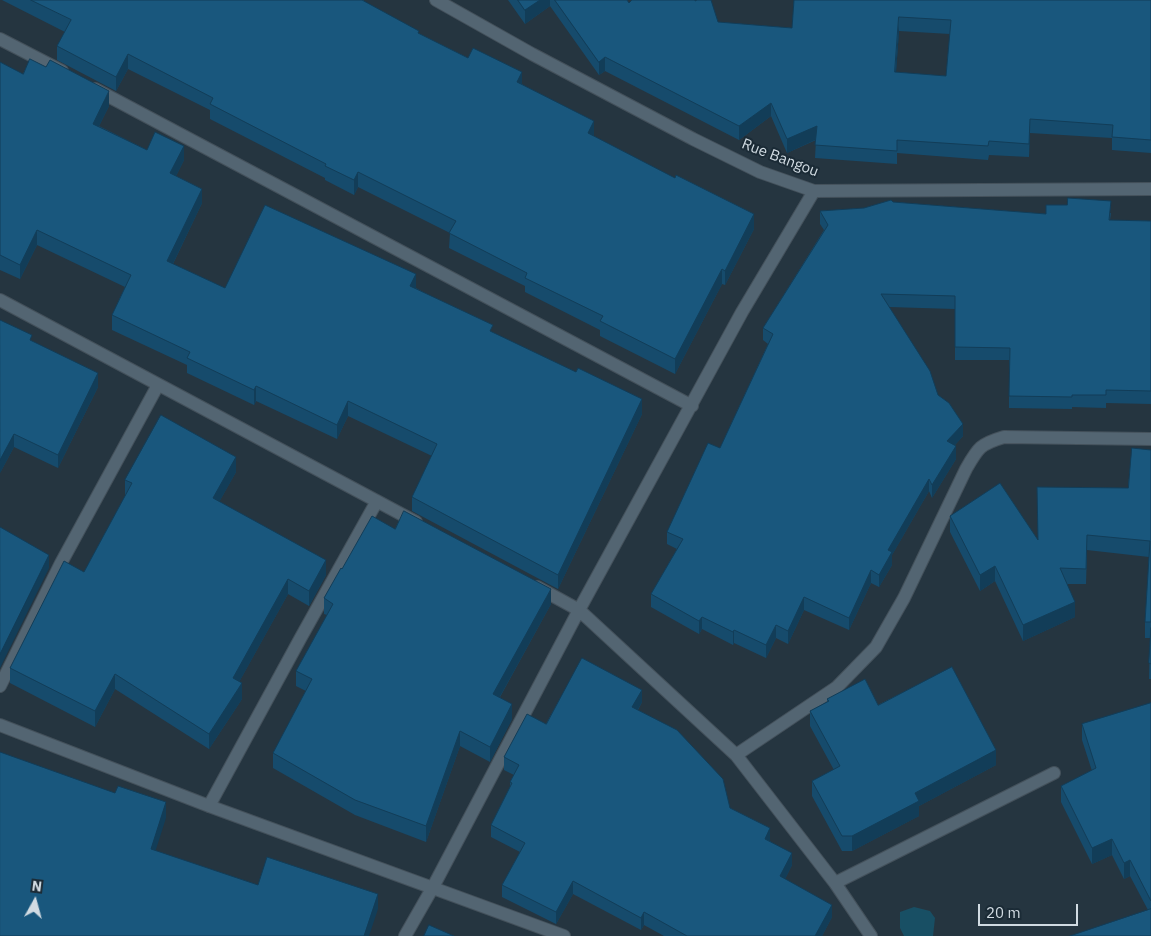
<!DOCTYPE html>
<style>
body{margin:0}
#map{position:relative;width:1151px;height:936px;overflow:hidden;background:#253540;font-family:"IBM Plex Sans",sans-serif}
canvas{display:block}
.north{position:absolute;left:10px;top:876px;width:50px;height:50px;-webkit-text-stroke:4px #1b2b36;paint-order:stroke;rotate:7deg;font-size:14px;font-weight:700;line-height:20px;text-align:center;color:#d1dbe2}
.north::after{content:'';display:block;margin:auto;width:18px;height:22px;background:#d1dbe2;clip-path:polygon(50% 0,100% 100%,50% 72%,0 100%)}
.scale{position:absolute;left:978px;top:904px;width:100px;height:22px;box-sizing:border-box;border:2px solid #d1dbe2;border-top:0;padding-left:6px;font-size:15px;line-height:18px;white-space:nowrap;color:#d1dbe2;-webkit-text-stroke:4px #1b2b36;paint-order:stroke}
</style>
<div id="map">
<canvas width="1151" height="936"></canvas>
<div class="north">N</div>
<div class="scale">20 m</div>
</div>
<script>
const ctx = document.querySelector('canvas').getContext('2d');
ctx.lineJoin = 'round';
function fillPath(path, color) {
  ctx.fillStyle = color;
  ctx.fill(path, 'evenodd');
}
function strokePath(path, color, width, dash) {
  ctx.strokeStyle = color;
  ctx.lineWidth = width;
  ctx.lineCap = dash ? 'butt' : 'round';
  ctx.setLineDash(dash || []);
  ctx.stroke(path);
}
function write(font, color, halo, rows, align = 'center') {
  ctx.font = font + ' "IBM Plex Sans",sans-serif';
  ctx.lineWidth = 4;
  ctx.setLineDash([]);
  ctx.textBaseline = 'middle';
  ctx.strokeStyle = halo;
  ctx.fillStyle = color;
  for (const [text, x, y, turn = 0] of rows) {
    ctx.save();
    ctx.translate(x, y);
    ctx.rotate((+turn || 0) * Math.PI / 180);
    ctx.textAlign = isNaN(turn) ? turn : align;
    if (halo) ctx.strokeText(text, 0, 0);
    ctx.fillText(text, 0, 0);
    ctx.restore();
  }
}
fillPath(new Path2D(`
 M914,907L930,911L935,918L933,936H904L900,928V912Z`), '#184f64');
const street = new Path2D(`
 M436,0L532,54L693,139L760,172L814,191L1151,189
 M0,39L62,71
 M95,89L692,406
 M0,300L416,522
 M537,587L579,610L736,755L835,883L871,936
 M0,686L61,563L158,385
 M0,725L209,806L564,936
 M736,755L837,687L876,647L904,598L966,469C978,448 980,444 1004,437L1151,439
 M209,806L300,639L377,501
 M835,883L1054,773
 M405,936L433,887L579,610L742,312L814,191`);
strokePath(street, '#44515b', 14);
strokePath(street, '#536572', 12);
fillPath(new Path2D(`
 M2,0H364V1L419,34L522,84L594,135V136L754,229L725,285L722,284L675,374L600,336V330L525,292V286L449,248L450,233L358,187L354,195L325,180V178L210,119V110L128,69L116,91L57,60V46L65,32Z
 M508,0H627L629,3L718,22L792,28L794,0H1151V153L1112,150V138L1030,133L1029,157L989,155L988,160L897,153V164L815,158L816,140L787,153L771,116L739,140L605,71L599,75L550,6L525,24ZM899,31L950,34L946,76L896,72Z
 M0,62L23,74L109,106L99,126L147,150L184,160L176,176L202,203L173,264L225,288H416L493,333L642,414L558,589L412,511V497L432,456L348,416L337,439L256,401L254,405L187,373V365L112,330V315L125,287L37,245L20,279L0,270Z
 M893,202L1046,214L1111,213L1110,220L1151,221V404L1106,403V408L1072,407V409L1009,408V360H955V309L889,307L938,395L963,436L954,446L956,459L932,498L929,491L892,555V565L879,587L871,583L849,630L804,610L788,644L776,638L766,658L734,643L733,645L702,629L699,634L651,607V594L677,549L667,544V532L720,448L768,344L763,340V328L824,230L820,224V211L864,208Z
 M32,342L98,387L58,468L14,447L0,473Z
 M1151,450V679H1149L1150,638H1145V622L1149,557L1087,550L1086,584H1067L1075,617L1023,641L995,581L980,591L950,532V516L1038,540L1128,488Z
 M236,472L219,502L326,575L309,606L288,594L239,682L242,699L209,749L115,689L95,727L10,683V668L84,572L126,495H125V480Z
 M395,529L551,604L500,697L512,719L490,762L460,746L426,842L355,815L273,768V753L306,691L296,686V671L327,615L324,614V598L342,569Z
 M827,699L878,705L996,765L919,806V816L852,851H842L812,796V781L834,770L810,726V711L827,702Z
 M642,702L638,710L730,808L770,841L792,865L785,879L832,917L822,936H664L644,925L641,930L573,894L556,924L502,897V885L520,852L491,837V825L510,787V782L514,775L504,770V757L546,724Z
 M1151,703V936L1148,910L1130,876L1124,879L1112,855L1092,864L1061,802V786L1092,771L1082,740V724Z`), '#164b6c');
fillPath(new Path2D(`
 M540,0H550V6L525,24V10Z
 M899,17V31L895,86V72Z
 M128,54V69L116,91V77Z
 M605,57V71L599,75V62Z
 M522,72V87L517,82Z
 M109,91V106L93,138V124Z
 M771,103V116L739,140V126Z
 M1030,119V133L1029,157V144Z
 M594,121V135L588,148V133Z
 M817,126V139L787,153V139Z
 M184,146V160L170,188V173Z
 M358,172V187L354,195V180Z
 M202,189V203L167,276V261Z
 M754,214V229L725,285V271Z
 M37,230V245L20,279V265Z
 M722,269V284L675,374V359Z
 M416,274V289L410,286Z
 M98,373V387L58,468V455Z
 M256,386V401L254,405V390Z
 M642,399V414L558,589V575Z
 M348,401V416L337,439V425Z
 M963,424V436L947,454V441Z
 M14,434V447L0,473V460Z
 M956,446V459L932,498V485Z
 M236,457V472L213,513V498Z
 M929,479V491L892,555V565L879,587V575L888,550Z
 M49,555V568L0,668V654Z
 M326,560V575L309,606V591Z
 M995,566V581L980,591V575Z
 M871,570V583L849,630V618Z
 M288,579V594L233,693V678Z
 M551,589V604L493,709V694Z
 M804,597V610L788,644V631Z
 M1075,602V617L1023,641V625Z
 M702,617V629L699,634V621Z
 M776,625V638L766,658V645Z
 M734,630V643L733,645V632Z
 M115,674V689L95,727V711Z
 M242,683V699L209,749V734Z
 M642,690V702L632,720V707Z
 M512,704V719L490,762V747Z
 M460,731V746L426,842V826Z
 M996,750V765L919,806V816L852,851V836L915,793Z
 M166,802V818L151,865V849Z
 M770,828V841L765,839Z
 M1112,839V855L1092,864V848Z
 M792,853V865L780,889V876Z
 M1130,860V876L1124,879V863Z
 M573,881V894L556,924V912Z
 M378,894V909L369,936H364Z
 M832,905V917L822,936H815Z
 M644,912V925L641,930V918Z`), '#123d58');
const building = new Path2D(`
 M31,0H362L419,31L418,33L468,58L473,48L522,72L517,82L594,121L588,133L675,178L676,175L754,214L725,271L722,269L675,359L600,321L603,316L525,278L527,273L449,233L456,221L358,172L354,180L325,166L326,164L210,104L213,98L128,54L116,77L57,46L71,20Z
 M518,0H540L525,10Z
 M555,0H627L629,3L632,0H695V1L697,0H711L718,22L792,28L794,0H1151V140L1112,137L1113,125L1030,119L1029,144L989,141L988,146L897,140V151L815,145L817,126L787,139L771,103L739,126L605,57L599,62ZM899,17L951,20L946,76L895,72Z
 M30,59L46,67L50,60L109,91L93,124L147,150L155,132L184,146L170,173L202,189L167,261L225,288L265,205L416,274L410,286L493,325L490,331L576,372L578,368L642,399L558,575L412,497L437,444L348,401L337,425L256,386L254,390L187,358L190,352L112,315L131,275L37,230L20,265L0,255V62L23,74Z
 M1068,198L1111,201L1109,220L1151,221V391L1106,390V395H1072V397L1009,396L1010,348L955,347V296L881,294L930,371L938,395L949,403L963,424L947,441L956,446L932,485L929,479L888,550L892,552L879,575L871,570L849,618L804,597L788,631L776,625L766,645L734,630L733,632L702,617L699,621L651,594L683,539L667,532L708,443L720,448L773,334L763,328L828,225L820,211L864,208L891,200L893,202L1046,214V205H1067Z
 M0,320L32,335L30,340L98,373L58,455L14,434L0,460Z
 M161,415L236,457L213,498L326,560L309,591L288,579L233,678L242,683L209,734L115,674L95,711L10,668L64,561L84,572L132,483L125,480Z
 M1132,448L1151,450V622H1145L1150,541L1087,535L1086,569L1060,568L1075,602L1023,625L995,566L980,575L950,516L1000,483L1038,540L1037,487L1128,488Z
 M404,511L551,589L493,694L512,704L490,747L460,731L426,826L355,800L273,753L312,679L296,671L333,604L324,598L341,568L342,569L372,516L395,529Z
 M0,527L49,555L0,654Z
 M1151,628V664L1149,663Z
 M582,658L642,690L632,707L677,730L723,779L730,808L770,828L765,839L792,853L780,876L832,905L815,936H687L644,912L641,918L573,881L556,912L502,885L525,843L491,825L512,783L510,782L519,765L504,757L527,714L546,724Z
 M952,667L996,750L915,793L919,801L852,836H842L812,781L840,766L810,711L829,701L827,699L865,679L878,705Z
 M1151,703V901L1130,860L1124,863L1112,839L1092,848L1061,786L1096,768L1082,724Z
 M0,752L115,793L118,786L166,802L151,849L258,885L267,857L378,894L364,936H0Z
 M1151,909V936H1070Z
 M429,925L454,936H424Z`);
fillPath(building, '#19577d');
strokePath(building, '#123d58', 1);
write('15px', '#d1dbe2', '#1b2b36', [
 ["Rue Bangou",780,158,21]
]);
</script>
